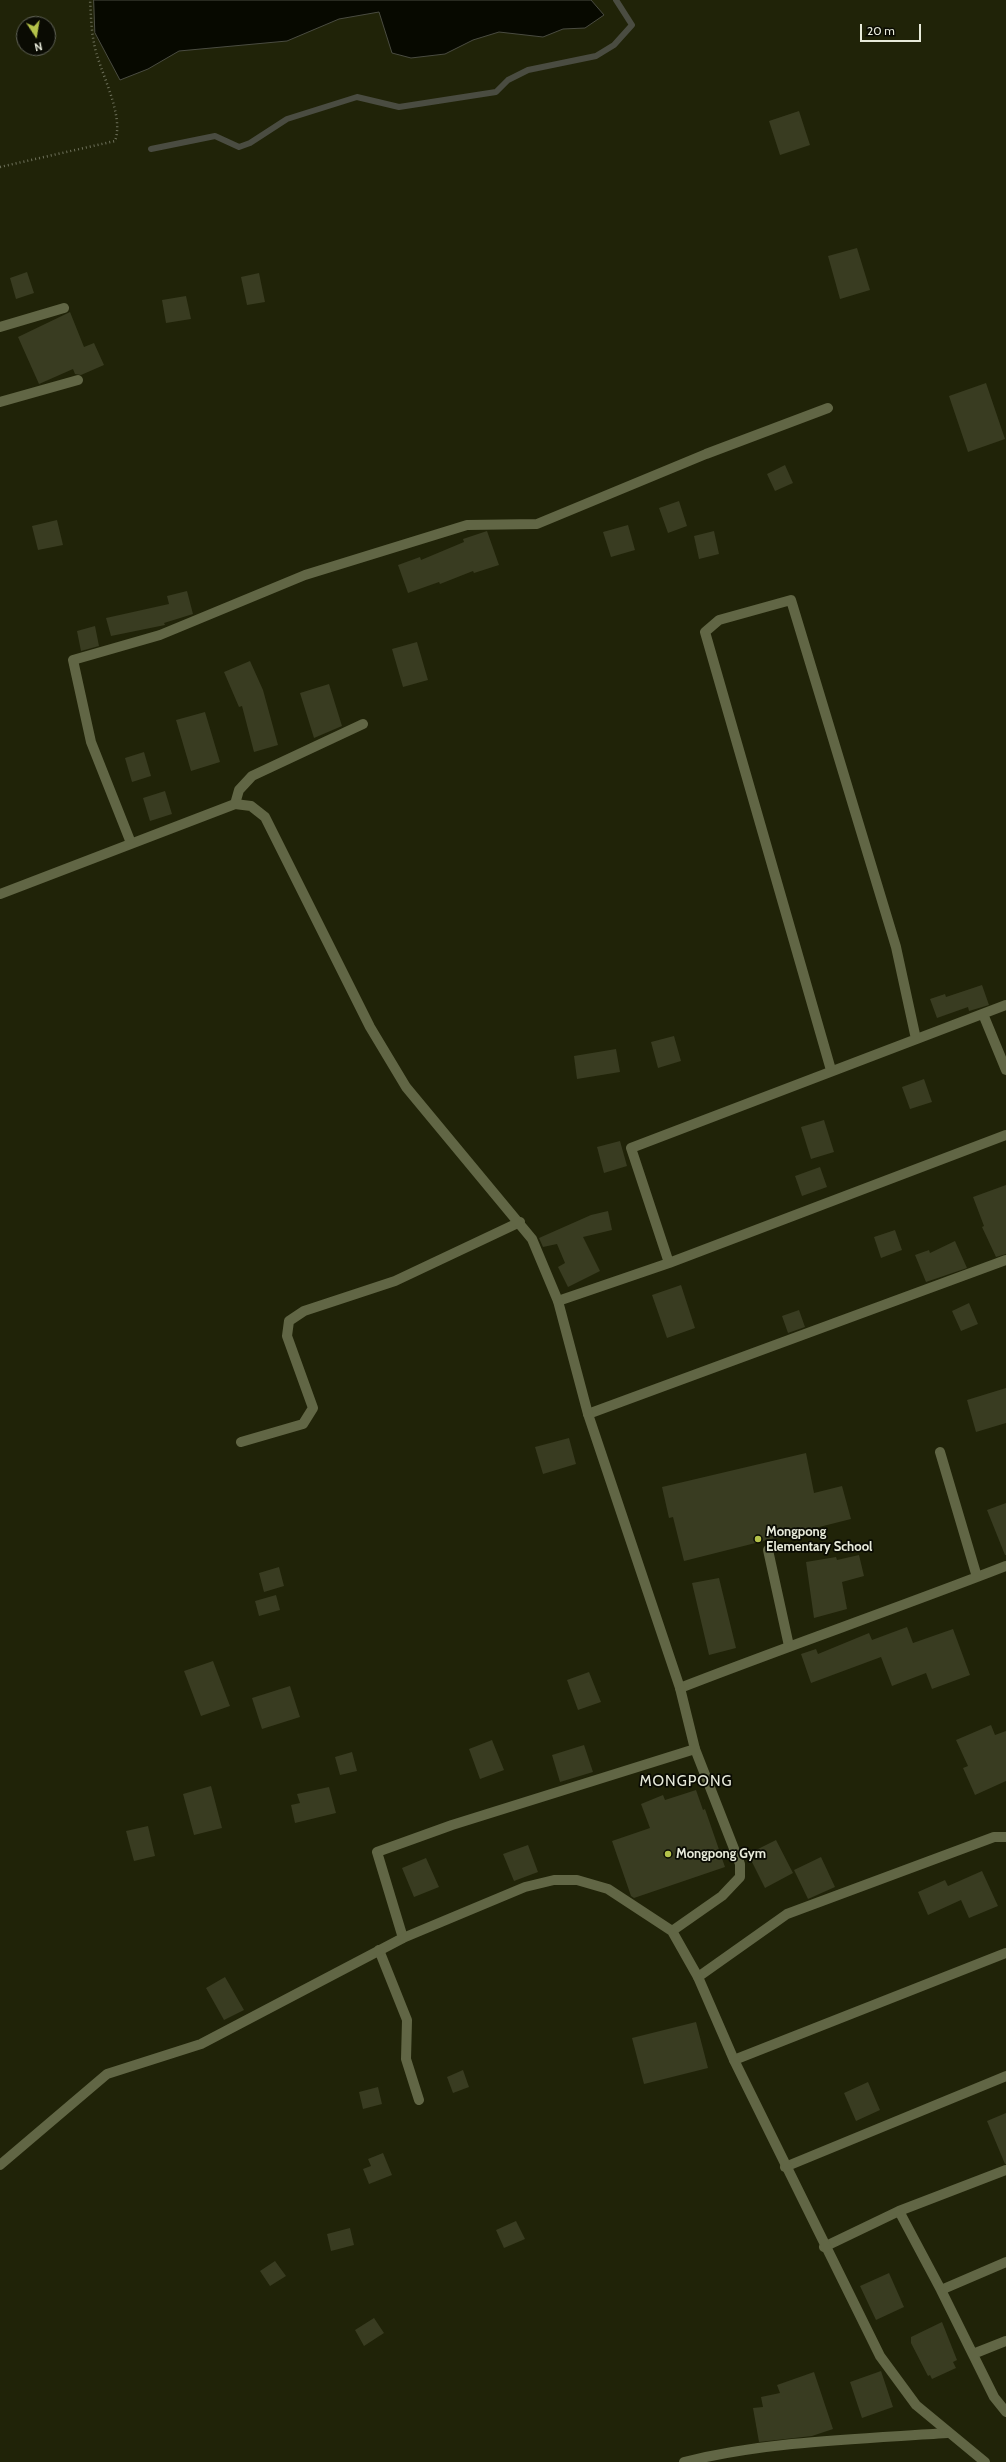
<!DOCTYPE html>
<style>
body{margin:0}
#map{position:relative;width:1006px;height:2462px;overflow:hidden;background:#202308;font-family:Cabin,sans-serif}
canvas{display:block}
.north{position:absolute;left:16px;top:16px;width:40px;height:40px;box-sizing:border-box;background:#0a0b03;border:1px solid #626459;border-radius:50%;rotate:168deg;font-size:11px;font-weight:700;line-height:16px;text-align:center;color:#e7eada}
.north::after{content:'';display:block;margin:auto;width:14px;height:18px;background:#b4c24a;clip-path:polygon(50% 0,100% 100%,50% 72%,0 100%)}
.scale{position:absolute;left:860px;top:24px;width:61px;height:18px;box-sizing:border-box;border:2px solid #e7eada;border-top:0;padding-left:5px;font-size:12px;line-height:14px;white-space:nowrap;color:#e7eada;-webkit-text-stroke:3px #0a0b03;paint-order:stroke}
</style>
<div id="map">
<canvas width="1006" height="2462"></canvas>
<div class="north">N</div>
<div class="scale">20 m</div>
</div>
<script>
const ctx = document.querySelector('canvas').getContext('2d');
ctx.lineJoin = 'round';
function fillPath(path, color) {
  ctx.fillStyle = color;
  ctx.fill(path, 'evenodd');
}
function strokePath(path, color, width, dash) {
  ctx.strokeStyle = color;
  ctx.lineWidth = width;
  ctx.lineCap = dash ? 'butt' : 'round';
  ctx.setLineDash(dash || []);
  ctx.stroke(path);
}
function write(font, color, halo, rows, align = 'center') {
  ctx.font = font + ' Cabin,sans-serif';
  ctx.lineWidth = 3.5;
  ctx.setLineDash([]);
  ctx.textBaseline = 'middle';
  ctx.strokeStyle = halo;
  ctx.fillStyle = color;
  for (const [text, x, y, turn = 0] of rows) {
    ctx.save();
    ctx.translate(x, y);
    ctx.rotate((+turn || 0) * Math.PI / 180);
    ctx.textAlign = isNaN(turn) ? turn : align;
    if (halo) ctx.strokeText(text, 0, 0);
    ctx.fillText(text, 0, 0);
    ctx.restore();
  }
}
const water = new Path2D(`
 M94,0H591L604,15L585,28L563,29L543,37L499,32L473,40L445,54L411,58L392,53L379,12L339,19L287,41L179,51L148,69L120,80L95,33Z`);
fillPath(water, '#070900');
strokePath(water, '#4a4c41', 1);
strokePath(new Path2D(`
 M151,149L215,136L239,147L250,143L287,119L357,97L399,107L496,92L508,80L528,70L596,56L614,45L632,25L616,0`), '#4a4c41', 6);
fillPath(new Path2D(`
 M799,111L810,145L780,155L769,121Z
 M857,248L870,290L840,299L828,256Z
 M27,272L34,293L16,299L10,278Z
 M259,273L265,302L247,305L241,277Z
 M186,296L191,319L166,323L162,300Z
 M70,312L84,347L94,343L104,365L81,375L75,374L73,369L39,384L18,337Z
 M986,383L1005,439L968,452L949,396Z
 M785,465L793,483L775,491L767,474Z
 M679,501L687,526L668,533L659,508Z
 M57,520L63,545L38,550L32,526Z
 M628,525L635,550L611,557L603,532Z
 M487,531L499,565L474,573L473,571L440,584L439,582L408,593L398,565L420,557L421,560L464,542L463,539Z
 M714,531L719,554L699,559L694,536Z
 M187,591L193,614L164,623L165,625L111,636L106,618L169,604L167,596Z
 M95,626L99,646L81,651L77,631Z
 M417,642L428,680L403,687L392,649Z
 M250,661L263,690L278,745L254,752L242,706L239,707L224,672Z
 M329,684L342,726L314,738L300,693Z
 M205,712L220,762L191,771L176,720Z
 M144,752L151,776L132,782L125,758Z
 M165,791L172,814L150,821L143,798Z
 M982,985L989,1005L969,1011L968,1007L937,1018L930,999L945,994L946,997Z
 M674,1036L681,1061L658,1068L651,1042Z
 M616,1049L620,1072L577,1079L574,1056Z
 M924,1079L932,1102L910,1109L902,1087Z
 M824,1120L834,1152L811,1159L801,1127Z
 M620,1141L627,1166L604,1173L597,1147Z
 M820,1167L827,1187L802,1196L795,1176Z
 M1006,1185V1254L996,1257L982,1227L984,1226L973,1197Z
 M608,1211L612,1230L583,1237L600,1271L568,1287L558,1267L565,1263L557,1244L543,1247L539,1238L591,1215Z
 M895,1230L902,1250L881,1258L874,1237Z
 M955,1241L967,1268L926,1282L915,1255L929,1250L930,1253Z
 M681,1285L695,1328L667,1338L652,1295Z
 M969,1303L978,1324L961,1331L952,1311Z
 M799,1310L805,1327L788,1333L782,1316Z
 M1006,1388V1423L976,1432L967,1400Z
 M569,1438L576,1464L543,1474L535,1447Z
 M806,1453L814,1493L842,1486L851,1519L684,1561L673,1517L669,1518L662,1487Z
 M1006,1503V1555H1005L987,1510Z
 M859,1555L864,1576L842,1582L847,1609L814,1618L806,1562L836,1557L837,1560Z
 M279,1567L284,1586L264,1592L259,1573Z
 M719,1578L736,1648L709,1655L692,1583Z
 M276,1595L280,1610L259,1616L255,1601Z
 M907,1627L913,1643L953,1629L970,1675L932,1689L926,1673L892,1686L881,1657L811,1683L801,1654L816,1649L818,1654L869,1633L872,1640Z
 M213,1661L230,1706L201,1716L184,1671Z
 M589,1672L601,1702L578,1710L567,1680Z
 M290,1686L300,1717L262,1729L252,1698Z
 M991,1725L995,1735L1006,1731V1781L975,1795L963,1768L968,1766L956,1740Z
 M492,1740L504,1770L480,1779L469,1749Z
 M584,1745L593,1772L560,1782L552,1755Z
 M352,1752L357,1771L340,1775L335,1757Z
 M211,1786L222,1828L194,1835L183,1794Z
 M329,1787L336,1813L295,1823L291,1805L300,1803L297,1794Z
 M696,1790L703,1810L705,1809L725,1867L634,1898L631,1896L612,1841L650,1828L641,1804L663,1795L665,1800Z
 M148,1826L155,1856L134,1861L126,1831Z
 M776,1840L793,1873L765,1888L748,1854Z
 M528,1845L538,1872L514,1881L503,1854Z
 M821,1857L835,1887L808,1899L794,1870Z
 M426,1858L439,1887L414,1897L402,1868Z
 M982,1871L998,1906L969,1918L961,1900L928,1915L918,1892L945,1880L948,1886Z
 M225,1977L244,2010L224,2020L206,1988Z
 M696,2022L708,2068L644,2084L632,2038Z
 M463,2070L469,2087L453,2093L447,2077Z
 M868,2082L880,2110L856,2121L844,2093Z
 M378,2087L382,2104L363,2109L359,2092Z
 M1006,2113V2164H1005L987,2121Z
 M383,2153L392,2175L369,2184L363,2169L371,2166L368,2159Z
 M516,2221L525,2239L504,2248L496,2230Z
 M350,2228L354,2245L331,2251L327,2234Z
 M275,2261L286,2276L270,2286L260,2271Z
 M889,2273L904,2307L876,2320L860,2286Z
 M374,2318L384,2333L364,2346L355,2330Z
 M942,2322L957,2360L953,2362L956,2368L932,2379L930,2375L928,2376L911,2343V2337Z
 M881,2371L893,2407L862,2418L850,2382Z
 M814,2372L833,2429L812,2436L759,2442L753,2408L763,2407L761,2397L780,2393L777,2385Z`), '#393c21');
strokePath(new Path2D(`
 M0,167L115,141C125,114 98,69 94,43C91,29 91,14 90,0`), '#6e715b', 2.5, [1, 3]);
strokePath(new Path2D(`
 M768,1550L789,1646`), '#616645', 10);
strokePath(new Path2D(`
 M0,327L64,308
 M0,402L78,380
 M235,804L239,790L252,776L363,724
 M131,843L91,742L73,660L160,635L305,575L467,525L537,524L706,454L828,408
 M983,1014L1006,1070
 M831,1070L705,632L719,620L791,600L896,947L916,1039
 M669,1263L631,1148L1006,1005
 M558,1301L669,1263L1006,1135
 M588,1414L1006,1260
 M241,1442L303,1424L313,1408L287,1336L289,1321L304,1311L395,1281L520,1222
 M940,1452L977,1577
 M680,1688C788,1646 898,1608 1006,1566
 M403,1938L377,1852L452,1825L695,1749
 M379,1950L407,2020L406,2059L419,2100
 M698,1977L787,1914L994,1837H1006
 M734,2060L1006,1953
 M785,2167L1006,2076
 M899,2211L941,2290L994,2397L1006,2412
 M824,2247L899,2211L1006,2170
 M941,2290L1006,2262
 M973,2354L1006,2341
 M684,2462C770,2441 859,2439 947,2433`), '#616645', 10);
strokePath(new Path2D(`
 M0,894L235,804L251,806L265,817L370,1027L406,1087L532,1239L558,1301L588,1414L680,1688L695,1749L740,1864V1877L722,1896L672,1931
 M0,2165L107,2074L201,2044L403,1938L525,1887L554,1880H577L608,1889L672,1931L698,1977L734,2060L880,2356L916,2405L985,2462`), '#616645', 10);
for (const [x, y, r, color] of [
 [758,1539,4,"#b4c24a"],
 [668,1854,4,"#b4c24a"]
]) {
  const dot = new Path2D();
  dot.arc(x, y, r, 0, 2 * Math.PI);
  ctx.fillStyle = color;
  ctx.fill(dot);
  strokePath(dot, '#0a0b03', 1.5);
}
write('bold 13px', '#e7eada', '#0a0b03', [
 ["Mongpong",766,1532],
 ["Elementary School",766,1547],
 ["Mongpong Gym",676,1854]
], 'left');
ctx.letterSpacing = '1px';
write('15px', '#e7eada', '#0a0b03', [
 ["MONGPONG",686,1782]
]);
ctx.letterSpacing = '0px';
</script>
